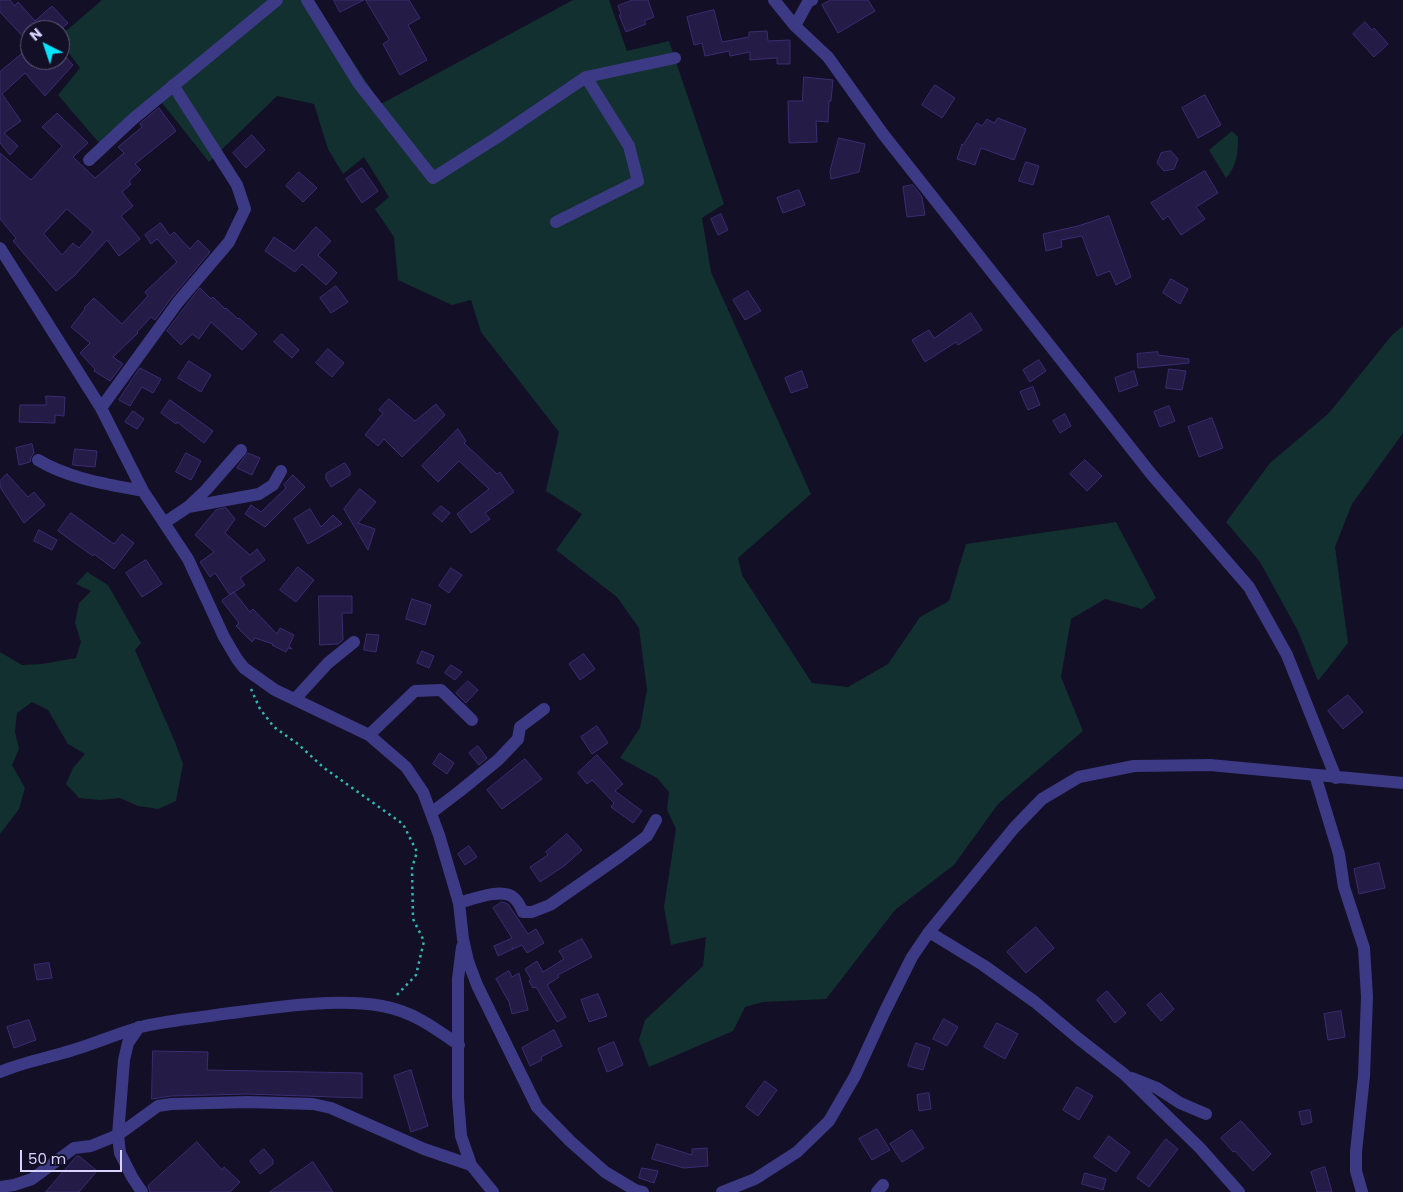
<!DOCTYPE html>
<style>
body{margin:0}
#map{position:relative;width:1403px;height:1192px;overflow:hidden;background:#130f26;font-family:Poppins,sans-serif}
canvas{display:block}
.north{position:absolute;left:20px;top:20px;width:50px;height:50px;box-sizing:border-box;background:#130f26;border:1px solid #625e7d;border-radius:50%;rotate:319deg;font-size:14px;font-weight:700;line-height:20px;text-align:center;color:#d9d4ff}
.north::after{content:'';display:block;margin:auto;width:18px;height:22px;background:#00e5ff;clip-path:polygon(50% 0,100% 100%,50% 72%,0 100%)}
.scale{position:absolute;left:20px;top:1150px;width:102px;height:22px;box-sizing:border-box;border:2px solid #d9d4ff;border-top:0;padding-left:6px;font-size:15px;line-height:18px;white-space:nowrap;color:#d9d4ff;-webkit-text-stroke:4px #130f26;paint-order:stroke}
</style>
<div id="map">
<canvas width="1403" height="1192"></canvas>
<div class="north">N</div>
<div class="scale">50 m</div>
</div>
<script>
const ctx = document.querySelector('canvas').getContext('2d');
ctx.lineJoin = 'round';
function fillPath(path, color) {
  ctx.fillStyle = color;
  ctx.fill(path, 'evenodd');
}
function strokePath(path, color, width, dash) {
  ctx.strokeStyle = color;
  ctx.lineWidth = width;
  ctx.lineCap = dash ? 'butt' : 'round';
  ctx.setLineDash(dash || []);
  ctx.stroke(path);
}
fillPath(new Path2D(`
 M102,0H312L381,104L573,0H609L627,51L669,41L724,204L702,218L711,272L811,494L738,558L742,575L812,683L848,687L888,664L920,617L949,601L966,544L1116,522L1156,598L1142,609L1105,599L1071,619L1061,677L1083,731L998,804L954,865L895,910L826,999L763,1002L745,1007L733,1031L649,1067L639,1040L645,1020L703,966L706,937L671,945L664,907L676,829L667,810L669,792L657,778L620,758L640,728L647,690L639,628L617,597L556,550L582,514L546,491L559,432L481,332L471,300L452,305L398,280L394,237L375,209L389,197L364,157L343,174L328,149L314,104L277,96L209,162L155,94L100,144L58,95L80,68L60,41V36Z
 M1232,131L1238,137C1238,153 1237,166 1226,178L1209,150Z
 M1403,326V433L1352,504L1335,547L1348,643L1318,681L1298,631L1260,562L1226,522L1270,463L1329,413L1392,335Z
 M87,572L108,585L141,643L135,650L175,742L183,764L176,801L158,809L138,806L120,798L100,800L79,798L66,784L73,768L85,754L68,744L48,710L32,702L17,713L15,732L19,749L12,765L25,788L19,809L0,834V652L22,665L42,664L76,658L81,642L75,623L79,603L91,591L76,584Z`), '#12302f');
const building = new Path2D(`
 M0,0H10L15,6L18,2L35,21L52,6L68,23L60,30H30V44L0,12Z
 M334,0H364L340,12Z
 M366,0H409L420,18L408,25L427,60L400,75L383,44L389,40Z
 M633,0H648L654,17L644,21L646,24L626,32L619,15L621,14L618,6Z
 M831,0H868L875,11L838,33L822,5Z
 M714,10L722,42L749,37V32L767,31L768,41L790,40V64H777V58L750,60V52L730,56L729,51L705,56L702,43L694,45L687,17Z
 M1365,22L1372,30L1374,28L1388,44L1374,57L1353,34Z
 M30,47V60H60V51L73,65L45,96L25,73L2,94L21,121L4,133L18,146L10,155L0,143V72Z
 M804,77L833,80L831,101H829L828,122L816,121L817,142L789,143L788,101H802Z
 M935,85L955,98L942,118L922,105Z
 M1205,95L1221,125L1198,138L1182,108Z
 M159,108L176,131L135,164L141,170L129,181L131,184L122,192L133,206L121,216L140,239L119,256L107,240L74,276L56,291L13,241L16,238L0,219V153L31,180L62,146L42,127L57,113L88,143L73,157L95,178L124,153L118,147L142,127L140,124ZM67,209L93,232L79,248L73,243L62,255L44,234Z
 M998,118L1026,129L1014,160L981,148L975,165L957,159L962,144L963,145L977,123L982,126L987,119L994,123Z
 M252,135L265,150L246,168L233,153Z
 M839,138L865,144L859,172L831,179L830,172Z
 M1171,151L1178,159L1174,169L1164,171L1157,163L1161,153Z
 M1026,162L1039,166L1033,185L1019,181Z
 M362,168L378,191L362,203L346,179Z
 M1205,171L1218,193L1196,207L1205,219L1181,235L1168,216L1163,220L1151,203Z
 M299,172L317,188L303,202L286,186Z
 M913,185L922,197L925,215L907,217L903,187Z
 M799,190L805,205L783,213L777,198Z
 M721,214L728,230L718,235L711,219Z
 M1109,216L1131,277L1116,285L1110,271L1097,276L1082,236L1061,240L1062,247L1046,251L1043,234L1078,226Z
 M161,223L170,236L174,232L190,249L198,240L210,252L172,297L155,320L151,317L137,332L138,333L113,357L123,364L110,381L94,371L95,369L80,353L90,343L71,327L85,309L84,308L94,298L122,324L148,296L145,292L177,262L157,239L151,244L145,235Z
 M316,227L331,241L318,255L337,273L326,285L302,264L295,272L265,251L274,237L294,251Z
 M1171,279L1188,289L1180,304L1163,293Z
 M336,286L348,302L331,313L320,298Z
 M200,288L211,299L213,297L225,309L226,308L238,319L239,318L257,334L242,350L211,322L199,339L192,334L181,345L167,331Z
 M748,291L761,311L745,320L733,300Z
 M971,313L982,330L958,345L956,342L925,362L912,340L929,330L934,338Z
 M282,334L299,350L292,358L274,342Z
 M328,349L344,363L332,377L316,363Z
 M1158,352V355L1189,359V363L1138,368L1137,354Z
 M1039,360L1046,371L1030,382L1023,370Z
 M189,361L211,375L201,392L178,378Z
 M140,368L161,379L153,393L142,387L130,406L119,400Z
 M1169,369L1186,371L1182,390L1166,388Z
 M802,371L808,387L791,393L785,378Z
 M1134,371L1138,385L1119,392L1115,378Z
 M1033,387L1040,405L1028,410L1020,392Z
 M46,396L65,397L64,416L55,415V423L19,422L20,405H46Z
 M389,399L415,421L436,404L445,415L402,457L394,449L395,448L394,449L384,439L378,446L365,435L383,413L379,410Z
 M170,400L213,431L204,443L177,422L176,424L161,413Z
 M1169,406L1175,421L1160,427L1154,412Z
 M133,411L144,419L137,429L125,422Z
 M1065,414L1071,426L1060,433L1053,421Z
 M1212,418L1223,448L1199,457L1188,427Z
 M458,429L466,441L464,443L497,474L500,472L514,492L485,513L490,519L471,533L457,514L489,489L459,461L438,482L422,466Z
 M32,444L34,453L31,457L30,462L19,465L16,448Z
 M75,449L97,451L95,467L73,465Z
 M186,453L201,461L191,480L176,472Z
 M248,453L260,458L252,475L237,468Z
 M1085,460L1102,476L1087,491L1070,474Z
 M345,463L350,471V475L331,487L326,479V474Z
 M7,474L28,497L34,492L45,505L24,523L0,487V481Z
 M293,475L305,487L265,527L245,514L251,505L261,512L286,488L284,485Z
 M360,489L376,502L358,523L375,529L368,550L344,509Z
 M441,506L450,513L442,522L433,514Z
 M226,508L235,519L225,533L250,555L257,549L265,560L240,578L245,585L230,595L215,573L210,577L200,562L214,552L195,535L216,510Z
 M310,509L321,527L333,515L342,524L308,544L294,519Z
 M71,513L114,544L122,534L134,543L114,569L94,554L93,556L58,531Z
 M39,530L57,540L52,550L34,541Z
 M146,560L162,584L142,597L126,573Z
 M298,567L314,580L296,602L280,590Z
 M451,568L462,575L449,593L439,586Z
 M234,592L250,612L253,609L277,634L280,628L294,635L289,646L292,649L288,648L286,652L272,645L273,644L255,638L252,642L236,626L239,623L222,601Z
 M319,596H352V613H342L343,640L338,644L320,645Z
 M412,599L431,605L425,625L406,619Z
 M367,634L379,635L376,652L364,650Z
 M422,651L434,656L429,668L417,663Z
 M584,654L595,669L580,680L569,664Z
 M451,665L462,672L455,680L445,673Z
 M468,681L478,690L466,703L456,693Z
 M1348,695L1363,712L1343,729L1328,711Z
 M597,726L608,743L592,754L581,737Z
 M478,746L487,758L479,765L469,753Z
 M440,753L454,763L447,774L433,764Z
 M597,755L623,784L615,791L642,811L633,823L611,807L614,803L592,780L587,784L578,773Z
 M525,759L542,779L502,809L487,790Z
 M567,834L582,850L564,866L540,882L530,867L548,855L546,852Z
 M469,846L477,857L465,865L458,854Z
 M1379,863L1385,888L1359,894L1354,869Z
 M502,902L508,904L528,934L536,929L544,943L527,953L522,945L513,949L512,947L513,949L498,956L494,946L512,938L493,908Z
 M1036,927L1054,948L1026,973L1007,952Z
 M582,939L592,957L558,975L559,977L547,985L566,1017L557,1022L536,987L533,988L529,981L531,979L525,969L537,961L543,972L564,959L559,951Z
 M49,963L52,978L37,980L34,965Z
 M509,971L512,977L519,973L528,1010L512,1014L509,1002L496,979Z
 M1107,991L1126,1013L1115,1023L1097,1000Z
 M1161,993L1174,1009L1161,1021L1147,1005Z
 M598,994L607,1016L589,1022L581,1000Z
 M1341,1011L1345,1037L1328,1040L1324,1014Z
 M944,1019L958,1027L947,1046L933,1039Z
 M29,1020L36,1040L14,1048L7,1027Z
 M997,1023L1018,1034L1005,1059L984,1047Z
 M554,1030L562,1046L541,1057L542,1060L530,1066L522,1048Z
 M614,1042L623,1065L607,1072L598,1049Z
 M916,1043L930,1048L923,1070L908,1066Z
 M153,1051L208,1052L207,1070L362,1073V1098L248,1094L171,1096L152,1099Z
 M411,1070L428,1126L411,1132L394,1076Z
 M765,1081L777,1090L758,1116L746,1107Z
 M1077,1087L1093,1096L1079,1120L1063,1110Z
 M929,1093L931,1109L919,1111L917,1095Z
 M1310,1110L1312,1122L1302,1125L1299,1112Z
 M1241,1121L1271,1154L1253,1171L1235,1151L1233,1152L1221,1138Z
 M877,1129L890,1150L872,1160L859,1139Z
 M912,1130L924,1148L902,1162L890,1144Z
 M1109,1136L1130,1152L1116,1172L1094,1157Z
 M1166,1139L1178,1149L1149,1187L1137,1178Z
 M197,1142L222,1170L224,1167L240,1182L230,1192H150L148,1186Z
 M657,1144L692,1155V1149L707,1148L708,1166L684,1168L652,1159Z
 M264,1149L273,1160V1164L260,1174L250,1161Z
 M77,1156H79L97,1171L79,1192H46Z
 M313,1162L333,1192H270Z
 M1325,1167L1332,1192H1317L1311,1172Z
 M642,1168L658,1171L654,1183L639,1178Z
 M1085,1173L1106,1179L1103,1190L1082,1184Z`);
fillPath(building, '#241b47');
strokePath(building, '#3b2d73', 1);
strokePath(new Path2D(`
 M251,689L260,709L274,727L298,744L324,768L403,824L417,852L412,868L413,919L424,941L416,975L395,997`), '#2fb8b0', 2.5, [2.5, 4]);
strokePath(new Path2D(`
 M307,0L359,84L433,178L496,138L586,77L675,58
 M774,0L795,26L828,57L883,134L1152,475L1249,587L1287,655L1336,778
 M795,26L808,2L812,0
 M89,160L133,119L277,0
 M556,222L638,181L629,146L586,77
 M0,248L101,408L143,491L188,559L224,637L237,659L244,668L275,690L369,735L406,767L423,792L439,835L459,903L463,939L468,961L477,985L537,1107L570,1141L605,1172L635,1190L643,1192
 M101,408L178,302L229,242L245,209L237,185L173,85
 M38,460C70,479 107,484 143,491
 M188,507L259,494L273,485L281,471
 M164,523L188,507L206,490L241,450
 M295,699L328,663L354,642
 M369,735L415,691L441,690L472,720
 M1315,775L1339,854L1344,887L1364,948L1367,997L1364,1076L1356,1152V1171L1362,1192
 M431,813L460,791L498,760L518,739L520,727L544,709
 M459,903C473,899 503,887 514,898C518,901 521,908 523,912H532L550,905L619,857L647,836L656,820
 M929,932L983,965L1035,1002L1079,1039L1124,1074L1200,1148L1239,1192
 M462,947L458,979V1098L461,1136L471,1165L493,1192
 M139,1027L128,1043L124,1060L118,1135L120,1153L132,1177L142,1192
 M0,1072C23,1062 48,1058 73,1050C95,1044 118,1033 141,1027C165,1021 191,1019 216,1015C266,1009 332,997 382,1006C412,1011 435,1028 459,1045
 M1132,1078L1157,1088L1180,1103L1206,1114
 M0,1187L14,1185L32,1179L74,1148L91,1146L118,1135L158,1106L171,1104L248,1102L313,1104L331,1108L424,1149L471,1165
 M722,1192L755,1179L797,1152L829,1121L855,1076L885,1011L912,957L929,932L1014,828L1042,799L1079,777L1134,766L1210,765L1403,783
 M877,1192L883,1185`), '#3d3a85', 12);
</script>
